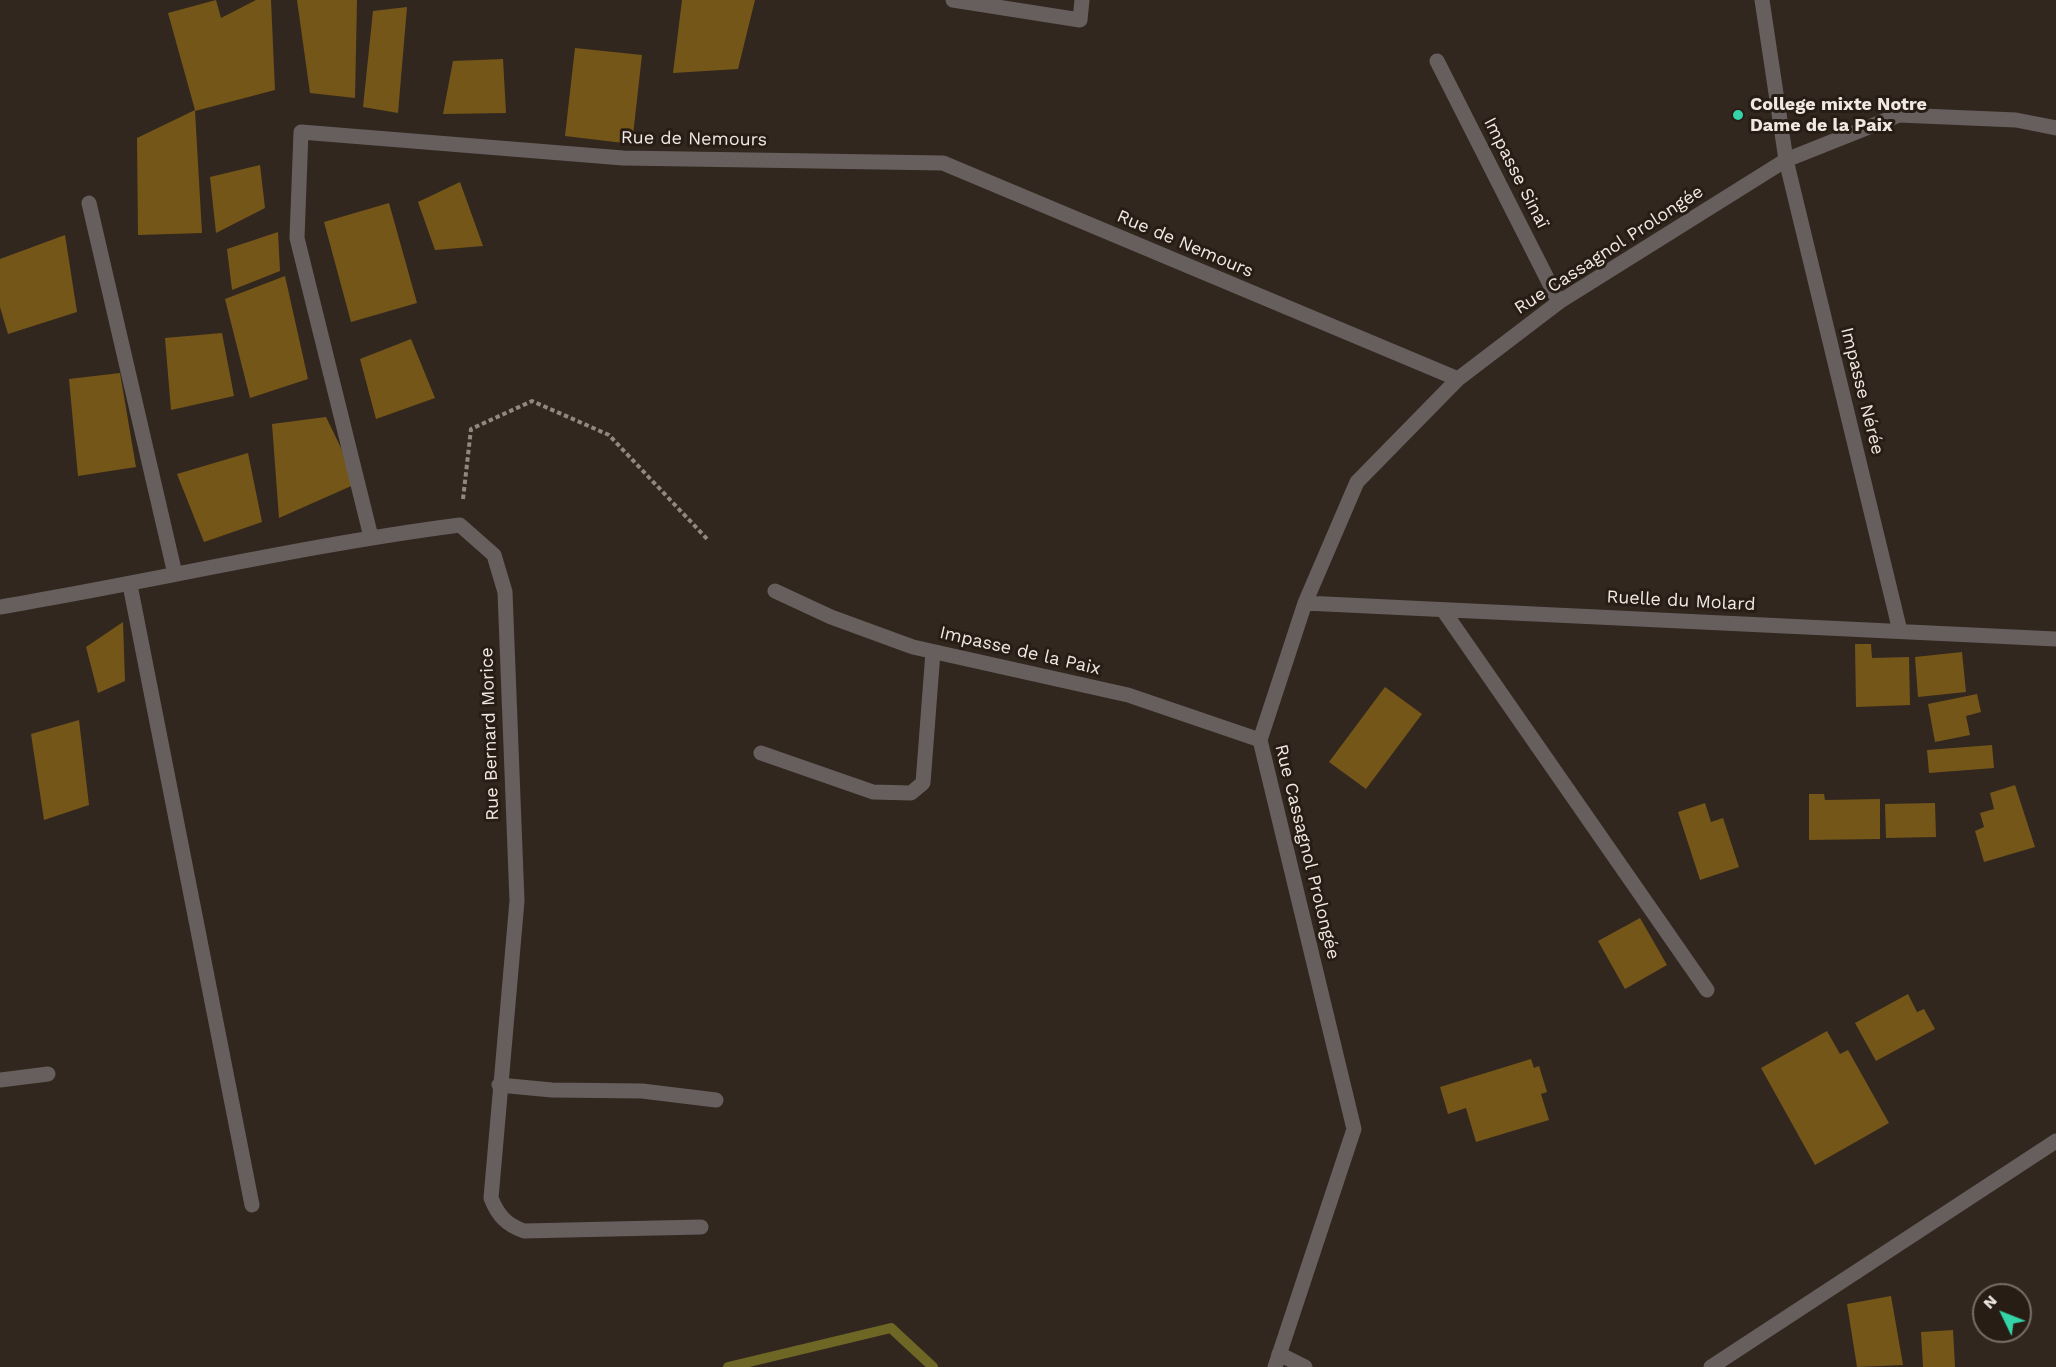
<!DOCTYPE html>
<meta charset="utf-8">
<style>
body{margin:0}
#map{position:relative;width:2056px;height:1367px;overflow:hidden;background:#32271f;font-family:"Work Sans",sans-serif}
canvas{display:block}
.north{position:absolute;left:1972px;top:1283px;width:60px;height:60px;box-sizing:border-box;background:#281d15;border:2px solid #786e67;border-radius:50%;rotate:313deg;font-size:16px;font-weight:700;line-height:24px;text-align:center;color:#f0e8e3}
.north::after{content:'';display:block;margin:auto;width:21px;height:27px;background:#34d4a8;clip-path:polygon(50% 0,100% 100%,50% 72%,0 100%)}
</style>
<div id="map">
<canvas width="2056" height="1367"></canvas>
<div class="north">N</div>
</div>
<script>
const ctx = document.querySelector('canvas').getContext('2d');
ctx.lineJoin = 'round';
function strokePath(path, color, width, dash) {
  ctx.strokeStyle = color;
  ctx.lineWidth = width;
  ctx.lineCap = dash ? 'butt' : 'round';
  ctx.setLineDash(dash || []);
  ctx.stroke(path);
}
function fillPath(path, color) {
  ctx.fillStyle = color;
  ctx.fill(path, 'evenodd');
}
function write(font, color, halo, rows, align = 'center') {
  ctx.font = font + ' "Work Sans",sans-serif';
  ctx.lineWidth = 6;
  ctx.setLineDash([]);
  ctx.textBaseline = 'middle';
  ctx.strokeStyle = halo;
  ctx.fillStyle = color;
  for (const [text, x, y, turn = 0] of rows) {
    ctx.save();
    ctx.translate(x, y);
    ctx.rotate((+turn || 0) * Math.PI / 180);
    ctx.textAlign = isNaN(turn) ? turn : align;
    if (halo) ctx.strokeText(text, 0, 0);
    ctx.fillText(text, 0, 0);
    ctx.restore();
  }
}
strokePath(new Path2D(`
 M728,1367L891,1328L933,1367`), '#6e6625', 10);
fillPath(new Path2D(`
 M216,0L221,18L256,0H271L275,90L195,111L202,233L138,235L137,138L195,110L168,13Z
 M297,0H357L355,98L310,93Z
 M682,0H755L738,69L673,73Z
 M407,7L398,113L363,107L373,11Z
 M575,48L642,55L632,144L565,136Z
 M503,59L506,113L443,114L453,61Z
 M260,165L265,208L216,233L210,177Z
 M460,182L483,246L435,250L418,202Z
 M389,203L417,303L351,322L324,222Z
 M278,232L280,271L232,290L227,249Z
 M65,235L77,312L8,334L0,307V259Z
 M285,276L308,379L250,398L225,299Z
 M222,333L234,396L171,410L165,338Z
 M411,339L435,398L376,419L360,359Z
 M120,373L136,467L78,476L69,379Z
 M326,417L358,483L279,518L272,424Z
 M248,453L262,522L204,542L177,474Z
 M123,622L125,681L98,693L86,647Z
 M1855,644H1871L1872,658L1909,657L1910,705L1856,707Z
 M1962,652L1966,692L1918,697L1915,657Z
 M1385,687L1422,714L1366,789L1329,762Z
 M1977,694L1981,712L1966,716L1970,735L1935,742L1928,704Z
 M79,720L89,805L44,820L31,734Z
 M1992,745L1994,768L1929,773L1927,750Z
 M2015,785L2035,847L1984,862L1975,831L1984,827L1980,813L1994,809L1990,793Z
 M1809,794H1824L1825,800L1880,799V839L1809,840Z
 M1705,803L1711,822L1723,818L1739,867L1700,880L1678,812Z
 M1935,803L1936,837L1886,838L1885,804Z
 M1640,918L1667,965L1625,989L1598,941Z
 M1908,994L1917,1012L1924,1009L1935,1029L1876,1061L1855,1023Z
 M1827,1031L1840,1054L1848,1050L1889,1123L1815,1165L1761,1068Z
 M1531,1059L1534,1068L1539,1066L1547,1092L1541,1094L1549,1120L1476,1142L1466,1108L1448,1114L1440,1087Z
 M1891,1296L1903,1365L1857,1367L1847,1304Z
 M1953,1330L1955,1367H1923L1921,1332Z`), '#755619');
strokePath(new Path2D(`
 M463,499L471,429L532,401L609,435L709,541`), '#918881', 4, [4.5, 3]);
strokePath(new Path2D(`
 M953,0L1080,20L1082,0
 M1437,61L1559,302
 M89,203L175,574
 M775,591L831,617L913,647L1128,695L1260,740
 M499,1085L552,1090L642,1091L716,1100
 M1279,1354L1305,1367`), '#665f5d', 15);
strokePath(new Path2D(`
 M1762,0L1786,160L1900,631
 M371,537L297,238L301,132L623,158L943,163L1458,379
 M130,585L252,1205
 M1305,603L2056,639
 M0,607C154,581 305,545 460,525L494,555L505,592L517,901L491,1198C498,1216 507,1225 524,1231L701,1227
 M1443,610L1707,990
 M761,753L873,792L911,793L923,783L933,652
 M0,1080L48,1074
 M1275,1367L1354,1129L1260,740L1305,603L1357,482L1458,379L1559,302L1786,160L1899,115L2016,120L2056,128
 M1711,1367L2056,1141`), '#665f5d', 15);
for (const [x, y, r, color] of [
 [1738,115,6,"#34d4a8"]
]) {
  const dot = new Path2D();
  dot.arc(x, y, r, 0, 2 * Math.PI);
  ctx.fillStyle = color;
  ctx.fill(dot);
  strokePath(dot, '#281d15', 2);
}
write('bold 18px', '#f0e8e3', '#281d15', [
 ["College mixte Notre",1750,105],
 ["Dame de la Paix",1750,126]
], 'left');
write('18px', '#f0e8e3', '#281d15', [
 ["Rue de Nemours",694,139,1],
 ["Impasse Sinaï",1516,173,63],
 ["Rue de Nemours",1185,244,23],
 ["Rue Cassagnol Prolongée",1609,250,-33],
 ["Impasse Nérée",1862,391,76],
 ["Ruelle du Molard",1681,601,3],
 ["Impasse de la Paix",1020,651,13],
 ["Rue Bernard Morice",490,734,-92],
 ["Rue Cassagnol Prolongée",1307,852,76]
]);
</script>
